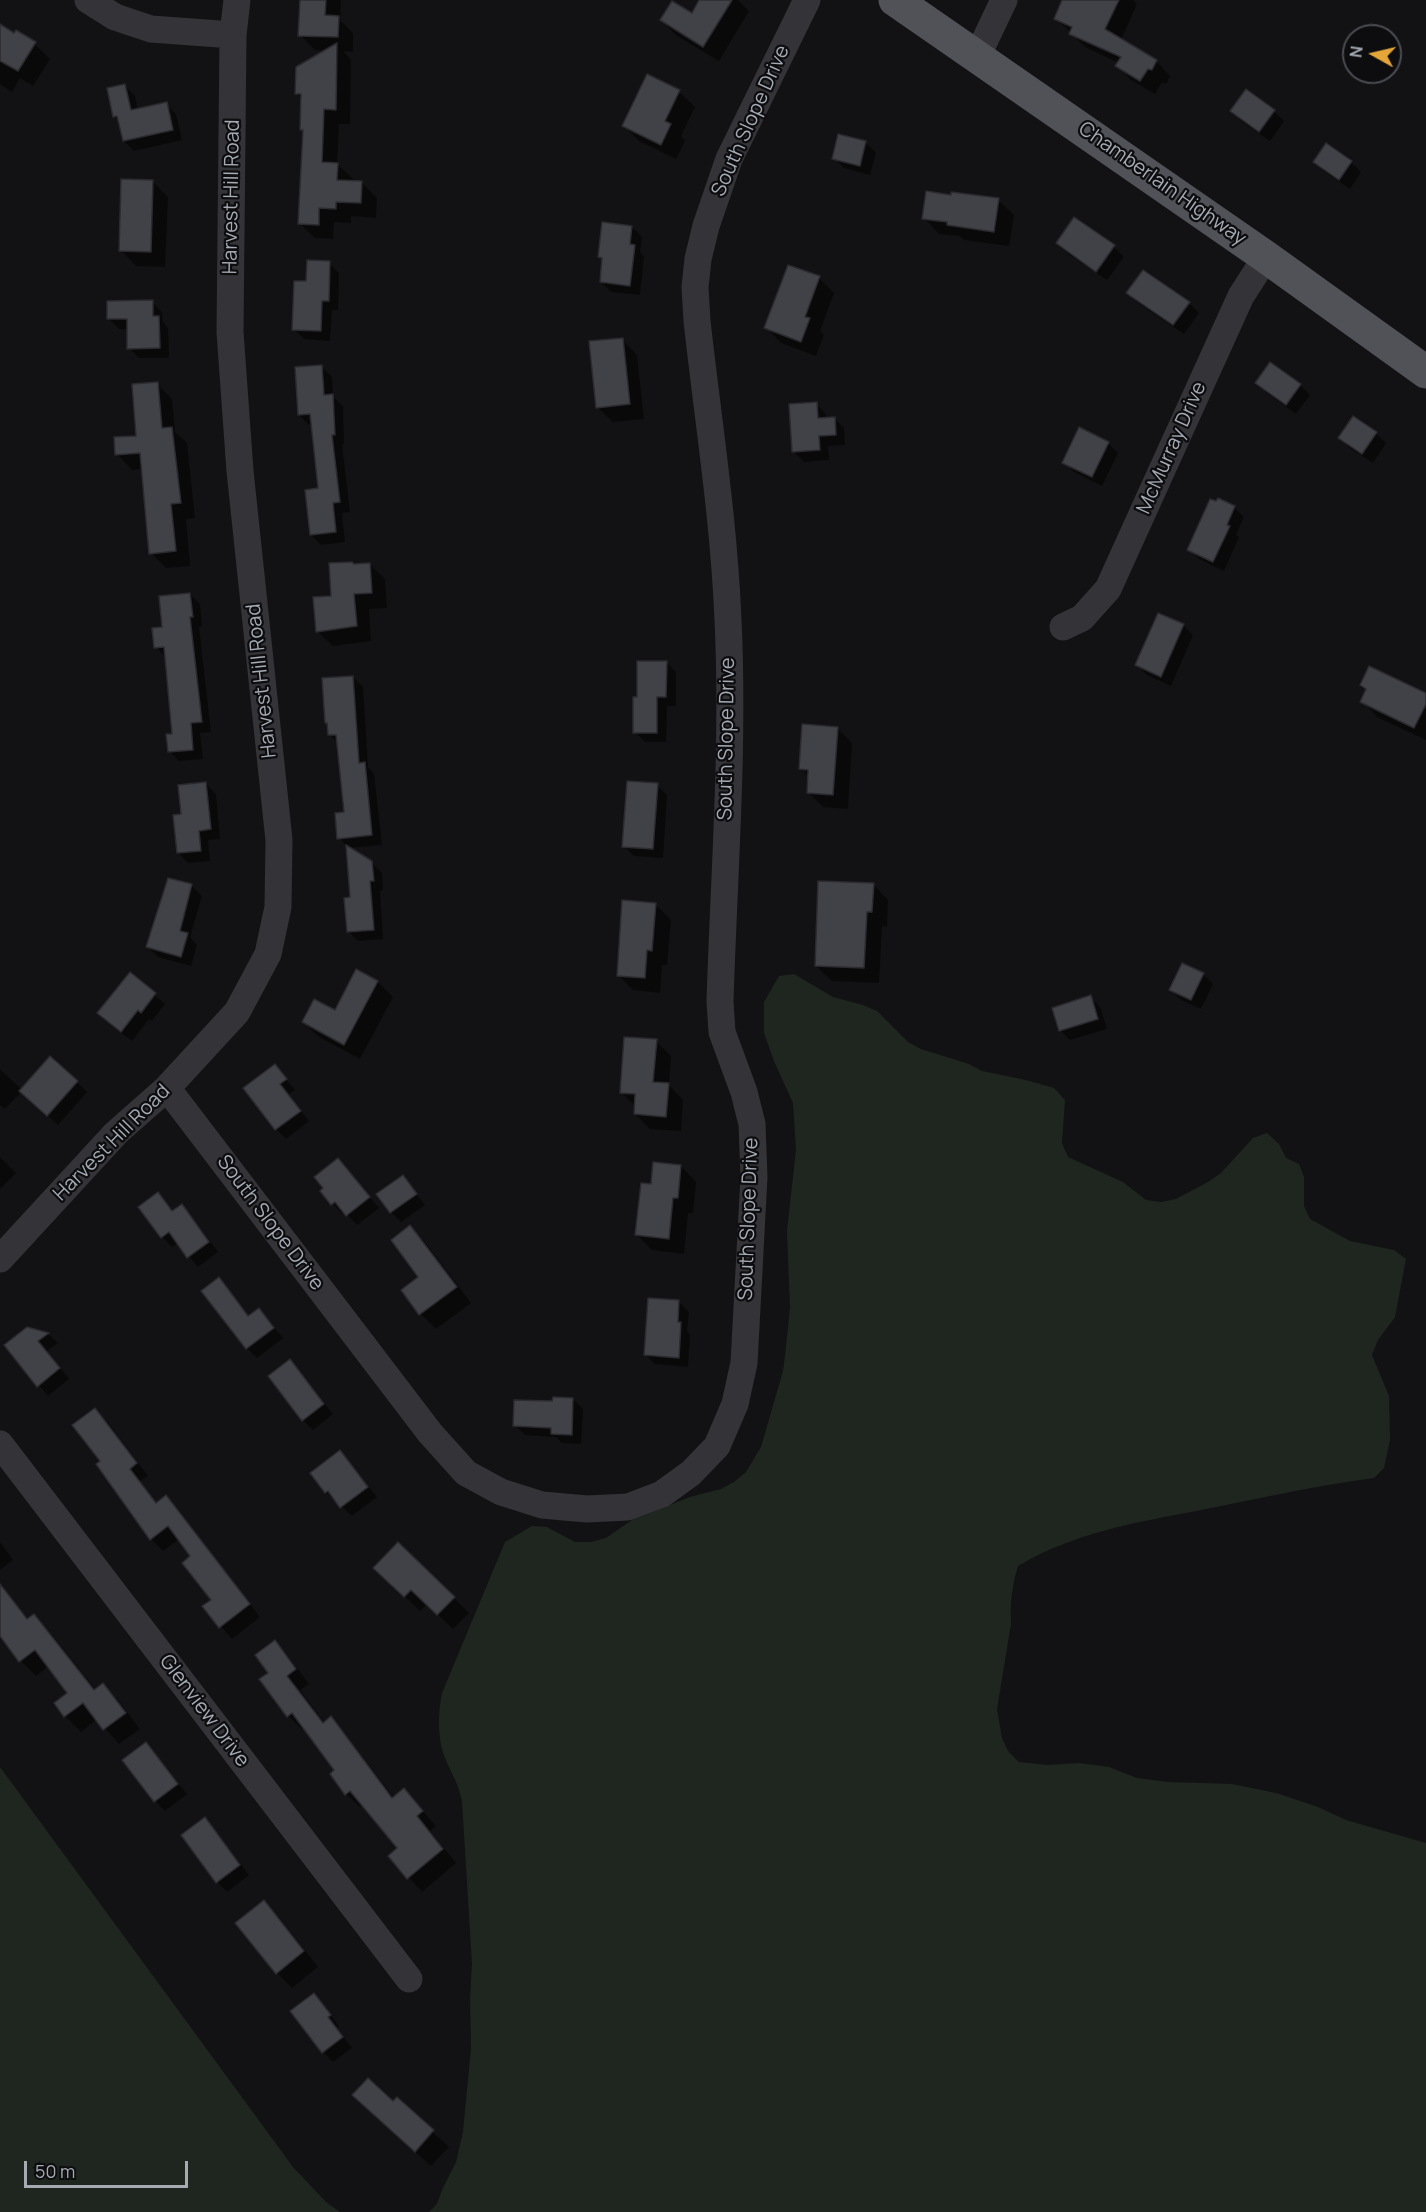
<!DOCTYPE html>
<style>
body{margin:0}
#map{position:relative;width:1426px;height:2212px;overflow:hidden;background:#121214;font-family:Manrope,sans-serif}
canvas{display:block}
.north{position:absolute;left:1342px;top:24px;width:60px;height:60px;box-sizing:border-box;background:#0d0d0f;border:2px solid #4a4c51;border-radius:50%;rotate:278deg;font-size:16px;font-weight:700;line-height:24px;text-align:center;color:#a5aab3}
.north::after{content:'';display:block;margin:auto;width:21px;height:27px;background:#e5a639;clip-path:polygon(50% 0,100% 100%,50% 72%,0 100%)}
.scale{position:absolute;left:24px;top:2161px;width:164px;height:27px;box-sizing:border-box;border:3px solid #a5aab3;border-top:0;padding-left:8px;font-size:18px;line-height:21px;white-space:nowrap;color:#a5aab3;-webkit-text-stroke:4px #0d0d0f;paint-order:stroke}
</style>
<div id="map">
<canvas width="1426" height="2212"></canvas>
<div class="north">N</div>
<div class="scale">50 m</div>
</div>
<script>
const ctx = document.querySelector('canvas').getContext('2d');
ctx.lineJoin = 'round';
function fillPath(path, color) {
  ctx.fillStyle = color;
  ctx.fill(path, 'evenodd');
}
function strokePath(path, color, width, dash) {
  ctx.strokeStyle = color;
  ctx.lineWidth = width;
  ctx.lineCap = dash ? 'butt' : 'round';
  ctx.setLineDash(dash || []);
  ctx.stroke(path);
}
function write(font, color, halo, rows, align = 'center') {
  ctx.font = font + ' Manrope,sans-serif';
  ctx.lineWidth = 4.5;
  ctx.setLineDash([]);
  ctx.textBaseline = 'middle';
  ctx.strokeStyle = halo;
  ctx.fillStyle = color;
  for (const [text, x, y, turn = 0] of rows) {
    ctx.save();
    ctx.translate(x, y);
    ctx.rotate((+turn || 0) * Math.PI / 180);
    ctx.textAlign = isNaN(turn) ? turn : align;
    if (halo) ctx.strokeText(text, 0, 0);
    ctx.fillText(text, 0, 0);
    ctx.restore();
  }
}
fillPath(new Path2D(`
 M794,974L833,997L863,1005L877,1011L908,1042L921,1049L969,1064L982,1071L1026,1080L1054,1088L1065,1100L1062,1143L1068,1157L1123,1182L1146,1200L1161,1202L1176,1199L1208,1182L1221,1173L1253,1138L1267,1133L1279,1144L1286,1158L1299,1164L1304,1177V1206L1310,1219L1350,1241L1394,1250L1406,1259L1395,1317L1378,1340L1372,1355L1389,1396L1390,1440L1384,1468L1374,1478C1318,1485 1262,1498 1206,1509C1140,1522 1077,1531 1018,1566C1012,1585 1010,1604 1011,1624L997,1709L1002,1738L1008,1751L1019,1762L1048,1765L1079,1763L1109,1767L1137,1778L1168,1782L1232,1784L1276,1793L1318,1807L1346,1820L1426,1843V2212H429L437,2204L442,2190L456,2162L463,2132L471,2048L470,1999L472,1964L462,1801C459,1784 451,1773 445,1758C437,1738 438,1713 442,1693L505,1542L532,1526L547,1527L575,1542H591L606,1538L632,1520L690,1497L721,1489L734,1482L746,1472L761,1447L783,1371L785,1356L790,1308L787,1231L796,1150L793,1103L774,1061L764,1033V1002L779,976Z
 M0,1767L293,2167L326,2202L340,2212H0Z`), '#1f261f');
fillPath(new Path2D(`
 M301,0H341L340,20L353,33V52L343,51L351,60L350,124H339L337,164L353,179V182L362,183L377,198L376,218L351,216V223L334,222L333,239L315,238L299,223L304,131L302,129L303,100L297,94L326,51L315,50L300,35Z
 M701,0H738L749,11L719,61L677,36L661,20L692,15Z
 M1064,0H1133L1137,4L1121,40L1156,61L1170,76L1166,84L1162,82L1155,94L1131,80L1117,66L1119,63L1085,47L1056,18Z
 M0,26L35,44L50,59L33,86L20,78L12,92L0,84Z
 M647,76L679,92L695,107L681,136L685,141L676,159L639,141L624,126Z
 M125,86L135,96L138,110L166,104L176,114L182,140L134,151L124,141L120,122L114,116Z
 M1232,111H1274L1284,121L1270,141L1241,121Z
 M839,136L866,143L876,153L870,175L844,168L834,158Z
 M1326,145L1351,162L1361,172L1350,189L1325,172L1315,162Z
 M152,181L168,197L165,267L136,266L121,250Z
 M998,200L1014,215L1009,246L964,240L960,236L939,234L924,218Z
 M632,227L642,237L640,252L644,257L640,295L611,292L601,282L603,261L600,257Z
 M1058,243L1114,247L1124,257L1107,280L1067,253Z
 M329,263L339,273L338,310H332L330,341L304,339L294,329L307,283Z
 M819,278L834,293L820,331L824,335L816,356L781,343L766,327Z
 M1128,293L1189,303L1199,313L1184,334L1138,303Z
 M152,302L162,312L163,322L168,328L169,358H139L129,348L128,329H119L109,319Z
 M622,339L637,355L644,419L613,422L597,407Z
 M322,367L332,377L333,397L343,406L344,444H342L350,512L342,513L345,542L321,545L311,535L320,490L313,424L309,425L299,415Z
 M1257,383L1300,385L1310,395L1296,414L1267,393Z
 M157,384L172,399L175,432L187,443L195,518L186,519L190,566L166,568L151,553L143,469L132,470L117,454L137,437Z
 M816,404L826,414V419L834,418L844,428L845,445L828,446L829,460L804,462L794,452Z
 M1354,418L1376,434L1386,443L1373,463L1350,448L1340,438Z
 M1108,443L1118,453L1102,486L1074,472L1064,462Z
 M1234,507L1244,517L1236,535L1239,537L1224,571L1199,559L1189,549Z
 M369,564L385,579L387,608L369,609L371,641L333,646L317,631L333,598Z
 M190,594L200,604L202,626L199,627L211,732L200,733L203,759L179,761L169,751L174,735L166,658L156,647L164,628Z
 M1183,625L1193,635L1171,686L1147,675L1137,665Z
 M666,662L676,672V706H667L666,742H645L635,732L639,698Z
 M353,677L363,687L368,767L374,774L382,845L349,848L371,862L382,873L383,890L380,891L383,939L358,941L348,931L352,899L348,847L339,838L346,813L339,744L330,735Z
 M1362,685L1426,695V740L1377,717L1362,701L1367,691Z
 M837,728L852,743L848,809L823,807L808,792L809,777L801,768Z
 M206,784L216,794L220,839L208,840L210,861L188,863L178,853L182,815Z
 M657,785L667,795L663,858L634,856L624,846Z
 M169,879L192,886L202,896L190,937L197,945L191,966L158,957L148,947Z
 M873,884L888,900L887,927L882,926L879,983L832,981L816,966Z
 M655,904L671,920L667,965H662L660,993L633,990L618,975Z
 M130,974L165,1004L152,1021L149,1019L132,1041L109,1023Z
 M1203,974L1213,984L1201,1009L1181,1000L1171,990Z
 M378,982L393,997L360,1059L319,1037L303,1022L335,1012Z
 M1090,997L1100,1007L1107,1029L1070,1040L1060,1030Z
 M656,1041L671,1056L669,1085L683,1100L681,1131L650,1129L635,1114L636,1107L621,1092Z
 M275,1066L295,1090L289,1094L309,1121L286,1139L276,1129Z
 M0,1069L22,1090L77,1082L87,1092L58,1125L22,1091L5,1109L0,1105Z
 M0,1157L16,1173L0,1189Z
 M338,1160L379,1208L357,1225L345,1212L342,1214L322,1191Z
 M681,1166L696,1182L693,1213H688L684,1254L652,1250L637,1235Z
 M403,1177L425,1205L401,1222L391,1212Z
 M158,1194L174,1212L182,1206L191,1216L218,1252L198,1267L178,1243L172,1247L162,1237Z
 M410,1227L425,1242L471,1303L436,1329L421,1314L403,1290L420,1277Z
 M219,1279L250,1317L259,1310L283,1338L257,1358L247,1348L203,1291Z
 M679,1302L689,1312L687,1331L690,1334L688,1367L655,1364L645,1354Z
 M27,1329L48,1334L58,1343L47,1351L69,1379L48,1396L6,1346Z
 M290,1361L333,1414L313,1430L303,1420Z
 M573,1399L583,1409L581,1444L562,1443L556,1437L525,1435L515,1425L554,1403Z
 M95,1410L107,1421L148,1476L140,1481L157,1504L166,1497L178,1509L260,1617L232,1639L204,1607L213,1600L192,1556L179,1539L163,1551L151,1539L102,1461Z
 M340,1452L377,1497L352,1516L326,1492Z
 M0,1542L13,1560L0,1570Z
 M391,1583L454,1598L469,1613L453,1629L427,1604L420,1611Z
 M5,1593L29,1619L34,1616L49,1631L96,1690L103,1685L118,1700L140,1729L119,1744L97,1719L81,1732L65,1716L56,1703L69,1694L49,1666L36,1676L21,1661L0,1633V1596Z
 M275,1642L288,1656L309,1684L300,1690L325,1723L331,1718L344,1732L394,1798L404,1790L436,1826L430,1831L456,1863L422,1892L390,1856L399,1848L363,1805L360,1807L346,1794L337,1771L305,1728L302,1729L288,1716L270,1673Z
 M146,1744L187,1794L165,1811L155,1801Z
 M204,1819L214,1829L249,1875L227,1892L217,1882Z
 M264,1902L279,1917L318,1967L292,1988L277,1973Z
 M314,1995L339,2026L337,2028L352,2048L333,2062L323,2052Z
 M397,2099L449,2147L431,2166L369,2110L393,2103Z`), '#0007');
const building = new Path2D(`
 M300,0H326L325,15L339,16L338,37L298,36Z
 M699,0H732L703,47L660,20L672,1L692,13Z
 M1062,0H1119L1105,29L1157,60L1152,70L1148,69L1140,81L1115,66L1121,57L1069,34L1072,27L1054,19Z
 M0,24L14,33L16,30L36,42L18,71L0,61Z
 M337,43L336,110L324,109L322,162L338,163L337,180L362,181L361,203L336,202V209L319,208V225L298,224L303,130H300L301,94H295L296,67Z
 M647,74L680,90L665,121L671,124L661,145L622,126Z
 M125,84L131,110L167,102L173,130L123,141L117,116L113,117L107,88Z
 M1246,89L1275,110L1259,132L1230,111Z
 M838,134L866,141L860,166L832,159Z
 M1326,143L1352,161L1339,180L1313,162Z
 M121,179L153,180L151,252L119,251Z
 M926,191L951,195V192L999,198L994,232L947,225V222L922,219Z
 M1074,217L1115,245L1096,272L1056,243Z
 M602,222L632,226L630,244L635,245L630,286L600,282L602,258L598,257Z
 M307,260L330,261L329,301H322L321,331L292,330L294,281H306Z
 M788,265L820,276L805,317L810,318L801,342L764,328Z
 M1143,270L1190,302L1173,325L1126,293Z
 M153,300V316H159L160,348L127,349V319H107V301Z
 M623,338L630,404L596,408L589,341Z
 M1270,362L1301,384L1286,405L1255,383Z
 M322,365L324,395L333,394L335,435H332L340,502L333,503L336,532L310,535L305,490L318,488L310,414L298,415L295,367Z
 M158,382L162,428L172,427L181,503L171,504L176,551L149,554L140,453L115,455L114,437L136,436L132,384Z
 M817,402L818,418L835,417L836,435L819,436L820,450L792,452L789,404Z
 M1353,416L1377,432L1362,454L1338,438Z
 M1079,427L1109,442L1092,477L1062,463Z
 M1218,498L1235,506L1227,525L1230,526L1213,562L1187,550L1210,499L1216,501Z
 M352,562L354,564L370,563L372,593L354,594L357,626L316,632L313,597L331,596L329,563Z
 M190,593L193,617H190L202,722L191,723L193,750L168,752L166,734H172L164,647L154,648L152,628L162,627L159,596Z
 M1158,613L1184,624L1161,677L1135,665Z
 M637,661H667L666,697H657V733H633V697H637Z
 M1369,666L1426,693V704L1414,728L1360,702L1366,689L1360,685Z
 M353,676L359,763L365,762L372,835L337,839L335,813L344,812L336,735H328L327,723H325L322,678Z
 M802,724L838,727L833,795L807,793L808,770L799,769Z
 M627,781L658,783L653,849L622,847Z
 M206,782L211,829L199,831L201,851L177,853L173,815L181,814L178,785Z
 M346,845L372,861L374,881H370L374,930L347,932L344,898L350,897Z
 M168,878L192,884L180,931L188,933L181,957L146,947Z
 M818,881L874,883L872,912H867L864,968L815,966Z
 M622,900L656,903L652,951L647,950L645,978L617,976Z
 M1182,963L1204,973L1191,1000L1169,990Z
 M356,969L378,981L344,1045L302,1022L314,999L335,1010Z
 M130,972L156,993L141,1013L138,1010L121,1032L97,1013Z
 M1091,995L1098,1019L1059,1031L1052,1008Z
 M624,1037L657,1039L653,1082L669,1083L666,1117L634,1114L635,1094L620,1093Z
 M50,1056L78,1081L47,1116L19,1091Z
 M275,1064L287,1079L280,1084L301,1111L275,1130L243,1088Z
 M338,1158L370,1197L346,1216L335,1202L331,1205L320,1191L323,1188L314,1177Z
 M653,1162L681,1165L678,1198H673L669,1239L635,1235L641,1183L651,1184Z
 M403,1175L417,1194L390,1213L376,1194Z
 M158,1192L172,1211L182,1204L209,1242L187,1258L169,1232L161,1238L138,1207Z
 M410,1225L457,1287L419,1315L401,1290L418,1277L391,1240Z
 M219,1277L248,1316L259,1308L274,1328L246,1349L201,1291Z
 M648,1298L679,1300L678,1322H681L679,1358L644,1355Z
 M27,1327L49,1333L38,1341L60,1368L37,1387L4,1345Z
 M290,1359L324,1404L302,1421L268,1376Z
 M553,1397L573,1398L572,1435L551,1434V1428L513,1426L514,1400L552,1401Z
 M95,1408L137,1463L130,1469L156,1503L166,1495L250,1604L219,1628L202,1606L211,1600L182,1563L190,1556L168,1526L150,1540L96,1464L100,1461L72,1425Z
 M340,1450L368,1487L340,1508L328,1491L325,1493L310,1473Z
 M398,1542L455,1597L437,1615L411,1590L404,1597L373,1568Z
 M0,1584L27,1619L34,1614L94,1690L103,1683L126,1713L103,1730L83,1703L64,1717L54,1703L67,1693L35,1650L19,1662L0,1636Z
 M275,1640L296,1669L287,1676L323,1723L331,1716L392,1798L404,1788L423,1811L417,1816L443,1849L407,1879L388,1856L397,1848L350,1791L345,1795L330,1774L334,1770L292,1713L287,1717L259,1679L268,1673L255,1655Z
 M146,1742L178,1784L154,1802L122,1760Z
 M205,1817L240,1865L216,1883L181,1835Z
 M264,1900L304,1951L276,1974L235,1923Z
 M314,1993L331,2015L328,2017L343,2037L322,2053L290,2011Z
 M368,2078L393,2101L397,2097L434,2130L415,2152L352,2095Z`);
fillPath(building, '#414247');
strokePath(building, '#2c2c30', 1.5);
strokePath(new Path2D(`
 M88,0L115,17L151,29L233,35
 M977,57L1004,0
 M1063,627L1082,618L1108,589L1241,296L1266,257
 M167,1088L430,1433L466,1473L501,1492L542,1505L587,1509L628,1507L662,1494L691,1473L717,1446L735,1404L744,1363L754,1177L752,1124L744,1092L722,1032L720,1001C724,874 734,746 728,620C724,520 708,420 697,321L695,287L698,259L706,226L729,159L807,0
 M0,1259L116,1133L167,1088L237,1012L268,954L278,907L279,840L240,471L230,332L233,35L237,0
 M0,1444L409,1979`), '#343438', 27);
strokePath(new Path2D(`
 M895,0L1266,257L1426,372`), '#505257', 33);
write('20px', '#a5aab3', '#0d0d0f', [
 ["South Slope Drive",751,121,-66],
 ["Chamberlain Highway",1162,184,35],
 ["Harvest Hill Road",232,197,-89],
 ["McMurray Drive",1172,448,-66],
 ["Harvest Hill Road",262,681,-96],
 ["South Slope Drive",727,739,-89],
 ["Harvest Hill Road",112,1143,-45],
 ["South Slope Drive",749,1219,-88],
 ["South Slope Drive",270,1223,53],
 ["Glenview Drive",204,1711,53]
]);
</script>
